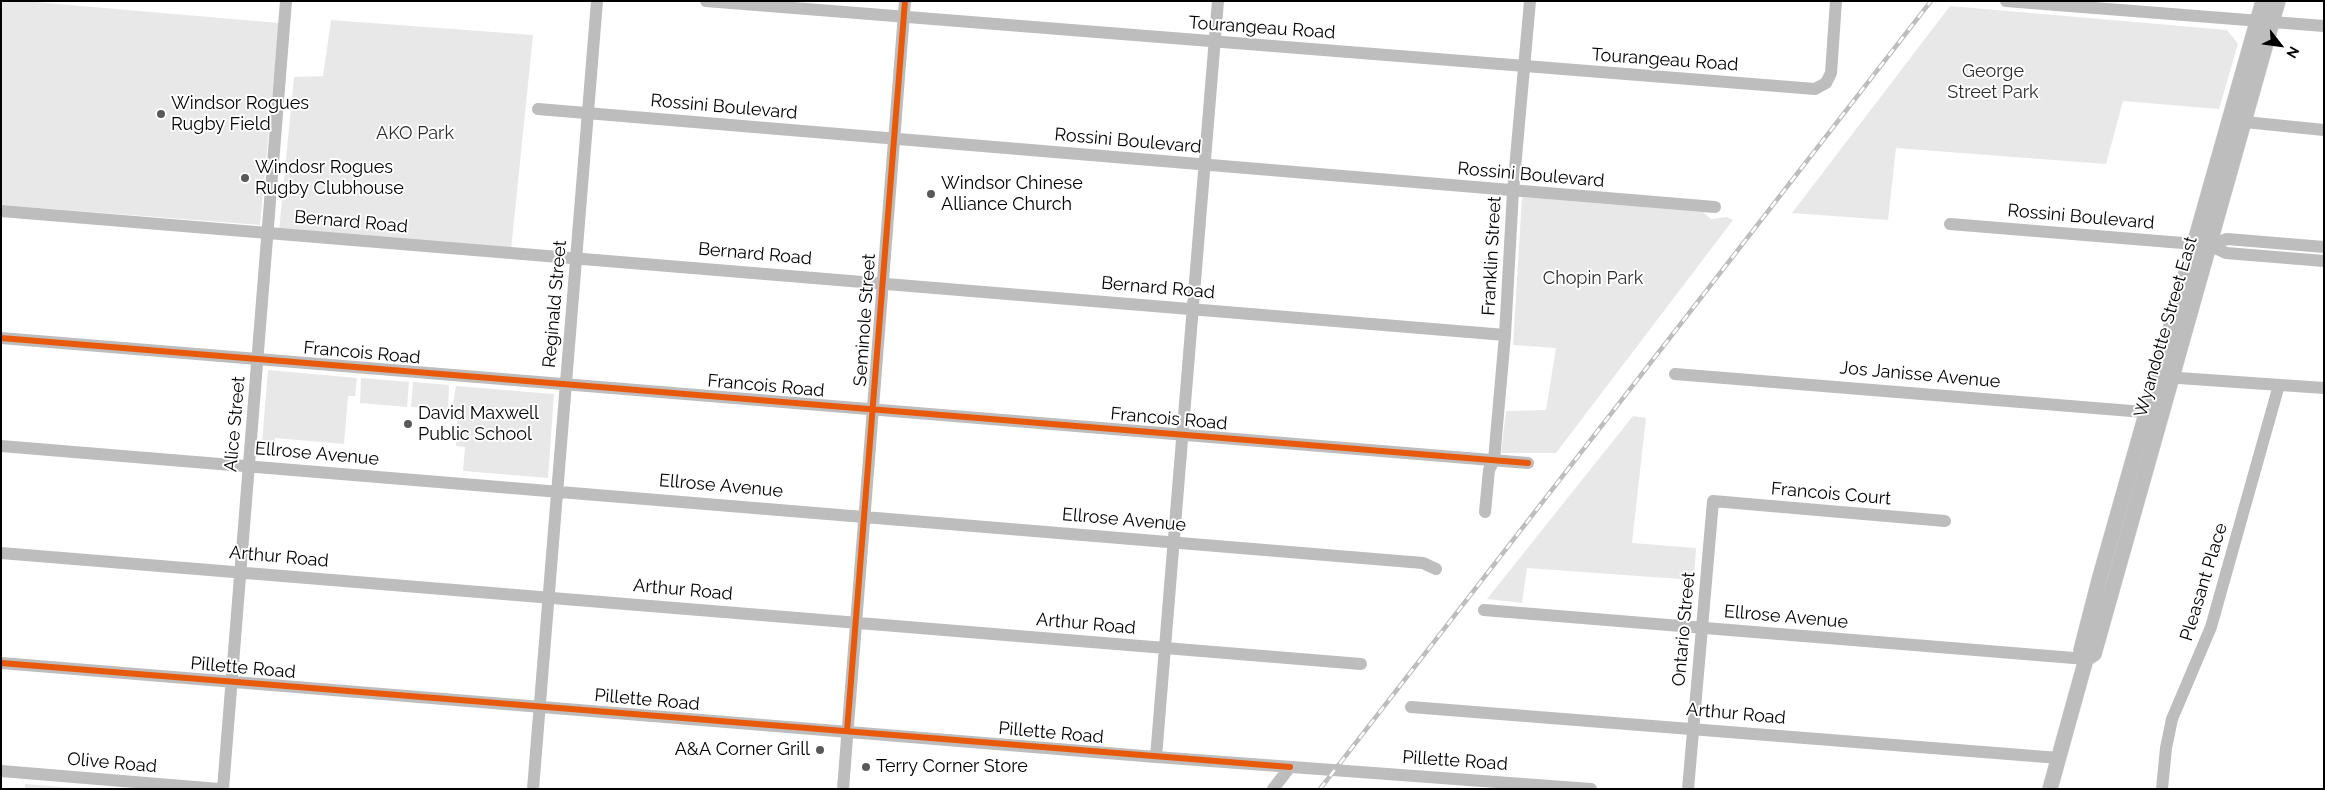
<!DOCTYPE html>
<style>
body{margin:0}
#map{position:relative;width:2325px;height:790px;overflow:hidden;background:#fff;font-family:Raleway,sans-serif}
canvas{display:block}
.frame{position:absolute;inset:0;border:2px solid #000;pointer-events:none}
.north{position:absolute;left:2255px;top:20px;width:50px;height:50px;-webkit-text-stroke:4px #fff;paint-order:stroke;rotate:120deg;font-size:14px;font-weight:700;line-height:20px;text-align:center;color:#000}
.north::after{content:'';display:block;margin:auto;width:18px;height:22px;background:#000;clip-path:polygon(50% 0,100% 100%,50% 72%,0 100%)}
</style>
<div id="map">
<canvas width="2325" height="790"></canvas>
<div class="frame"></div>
<div class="north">N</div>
</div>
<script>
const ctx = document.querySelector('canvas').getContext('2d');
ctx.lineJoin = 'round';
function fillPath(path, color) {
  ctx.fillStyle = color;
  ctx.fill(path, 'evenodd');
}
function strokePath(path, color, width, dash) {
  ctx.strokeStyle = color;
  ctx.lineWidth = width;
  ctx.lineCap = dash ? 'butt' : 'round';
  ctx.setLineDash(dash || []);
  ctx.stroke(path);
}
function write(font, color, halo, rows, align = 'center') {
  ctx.font = font + ' Raleway,sans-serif';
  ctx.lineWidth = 4;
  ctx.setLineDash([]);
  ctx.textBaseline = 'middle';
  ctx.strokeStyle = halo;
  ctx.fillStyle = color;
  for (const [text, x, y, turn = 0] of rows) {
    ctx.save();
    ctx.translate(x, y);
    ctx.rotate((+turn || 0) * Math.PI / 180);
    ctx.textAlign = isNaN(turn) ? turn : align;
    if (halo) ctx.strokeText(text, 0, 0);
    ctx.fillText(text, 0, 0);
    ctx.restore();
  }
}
fillPath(new Path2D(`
 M1,1H23L279,23L260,225L1,205Z
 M1950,6L2227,30L2238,44L2219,109L2123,101L2106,164L1896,148L1888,220L1792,213Z
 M331,20L533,35L511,250L279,231L294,77L323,76Z
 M1522,197L1703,212L1711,219L1727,217L1733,220L1556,453H1501L1506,411L1546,410L1556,348L1513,345Z
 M268,370L357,378L355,396H348L344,444L275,438L273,456L261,455Z
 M361,378L409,382L407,407L360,403Z
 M413,382L449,385L448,410L411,407Z
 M456,386L554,394L548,478L463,471L465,447L456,446L457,418L452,410Z
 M1633,416L1646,418L1632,543L1696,548L1694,580L1527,568L1522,603L1487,599Z
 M25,784L86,789H25Z`), '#e8e8e8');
const major = new Path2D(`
 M2086,659L2094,654L2278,1
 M2050,789L2086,659L2081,650L2099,580L2263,1`);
strokePath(major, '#dbdbdb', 16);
strokePath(new Path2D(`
 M706,1L1815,89L1826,83L1831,73L1836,1
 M2006,1L2324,26
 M538,109L1715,207
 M2235,121L2324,130
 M1,211L1505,335
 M1950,224L2195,244L2209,245L2226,253L2324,261
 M2209,245L2227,239L2324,247
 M1,338L1528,463
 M1675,374L2156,413
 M2164,377L2324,388
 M1,446L1423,563L1436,569
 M1485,512L1489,470L1494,460L1505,335L1513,191L1530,1
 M1,553L1361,664
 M1484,610L2086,659
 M1,663L1156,757L1591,789
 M1411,707L2059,758
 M1156,757L1218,1
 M1,771L219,789
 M223,789L286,1
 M533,789L597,1
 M843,789L905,1
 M1273,789L1290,767
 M1688,789L1713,501L1945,521
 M2162,789L2166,748L2172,719L2211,627L2279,385`), '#bdbdbd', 12);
strokePath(major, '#bdbdbd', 15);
const rail = new Path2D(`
 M1320,789L1931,1`);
strokePath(rail, '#bdbdbd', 4.5);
strokePath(rail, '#fff', 2.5, [8]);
strokePath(new Path2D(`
 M1,338L1528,463
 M1,663L1290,767
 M847,731L905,1`), '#e8590c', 6);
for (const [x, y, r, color] of [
 [161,114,5,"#595959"],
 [245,178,5,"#595959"],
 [931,194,5,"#595959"],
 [408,424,5,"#595959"],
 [820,750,5,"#595959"],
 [866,767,5,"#595959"]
]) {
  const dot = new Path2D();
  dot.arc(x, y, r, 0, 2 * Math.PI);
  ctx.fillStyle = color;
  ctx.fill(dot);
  strokePath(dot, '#fff', 2);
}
write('18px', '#000', '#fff', [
 ["Tourangeau Road",1262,28,4],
 ["Tourangeau Road",1665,60,4],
 ["Rossini Boulevard",724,107,5],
 ["Rossini Boulevard",1128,141,5],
 ["Rossini Boulevard",1531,175,5],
 ["Rossini Boulevard",2081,217,5],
 ["Bernard Road",351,222,5],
 ["Bernard Road",755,254,5],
 ["Franklin Street",1492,256,-87],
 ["Bernard Road",1158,288,5],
 ["Reginald Street",555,304,-85],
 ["Seminole Street",865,320,-86],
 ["Wyandotte Street East",2166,327,-74],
 ["Francois Road",362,353,5],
 ["Jos Janisse Avenue",1920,375,5],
 ["Francois Road",766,386,5],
 ["Francois Road",1169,419,5],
 ["Alice Street",235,424,-85],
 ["Ellrose Avenue",317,454,5],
 ["Ellrose Avenue",721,486,5],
 ["Francois Court",1831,494,5],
 ["Ellrose Avenue",1124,520,5],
 ["Arthur Road",279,557,5],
 ["Pleasant Place",2204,582,-73],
 ["Arthur Road",683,590,5],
 ["Ellrose Avenue",1786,617,5],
 ["Arthur Road",1086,624,5],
 ["Ontario Street",1684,629,-85],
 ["Pillette Road",243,668,5],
 ["Pillette Road",647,700,5],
 ["Arthur Road",1736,714,5],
 ["Pillette Road",1051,733,5],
 ["Pillette Road",1455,761,4],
 ["Olive Road",112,763,5]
]);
write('18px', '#2d2d2d', '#fff', [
 ["George",1993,72],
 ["Street Park",1993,93],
 ["AKO Park",415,134],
 ["Chopin Park",1593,279]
]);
write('18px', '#000', '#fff', [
 ["Windsor Rogues",171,104],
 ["Rugby Field",171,125],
 ["Windosr Rogues",255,168],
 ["Rugby Clubhouse",255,189],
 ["Windsor Chinese",941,184],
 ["Alliance Church",941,205],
 ["David Maxwell",418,414],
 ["Public School",418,435],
 ["A&A Corner Grill",810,750,"right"],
 ["Terry Corner Store",876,767]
], 'left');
</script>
